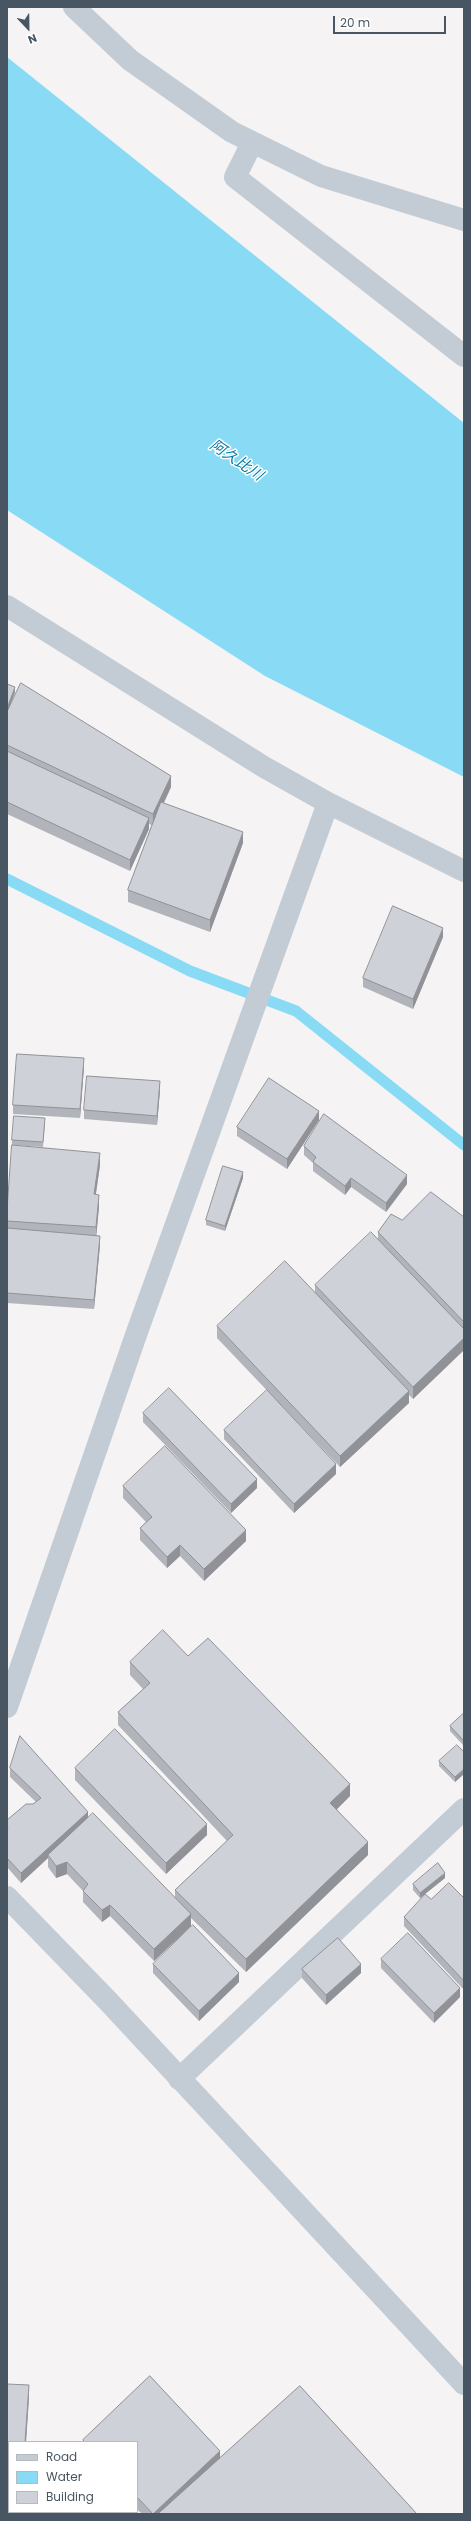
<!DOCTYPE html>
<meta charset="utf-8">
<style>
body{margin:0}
#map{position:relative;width:471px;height:2521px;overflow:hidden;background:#f5f3f3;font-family:Poppins,sans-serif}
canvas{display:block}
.frame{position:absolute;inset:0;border:8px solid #485562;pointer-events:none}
.legend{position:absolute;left:8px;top:2441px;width:130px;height:72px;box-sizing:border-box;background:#fff;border:1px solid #b6bbc0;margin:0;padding:5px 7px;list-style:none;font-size:12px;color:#485562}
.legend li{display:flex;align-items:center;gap:8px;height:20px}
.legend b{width:20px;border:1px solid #b6bbc0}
.north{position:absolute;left:8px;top:8px;width:40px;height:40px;-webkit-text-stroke:3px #fff;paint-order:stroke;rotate:158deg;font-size:11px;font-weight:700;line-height:16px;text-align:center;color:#485562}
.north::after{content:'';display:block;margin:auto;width:14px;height:18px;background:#485562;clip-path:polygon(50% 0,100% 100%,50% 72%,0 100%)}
.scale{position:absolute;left:333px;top:16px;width:113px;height:18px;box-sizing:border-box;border:2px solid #485562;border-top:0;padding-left:5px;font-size:12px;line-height:14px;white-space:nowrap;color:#485562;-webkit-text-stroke:3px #fff;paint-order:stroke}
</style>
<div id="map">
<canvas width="471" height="2521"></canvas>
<div class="frame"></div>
<ul class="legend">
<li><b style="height:5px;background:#c3ccd5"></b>Road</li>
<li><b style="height:11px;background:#89dbf5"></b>Water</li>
<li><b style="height:11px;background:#ced1d8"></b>Building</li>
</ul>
<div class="north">N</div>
<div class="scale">20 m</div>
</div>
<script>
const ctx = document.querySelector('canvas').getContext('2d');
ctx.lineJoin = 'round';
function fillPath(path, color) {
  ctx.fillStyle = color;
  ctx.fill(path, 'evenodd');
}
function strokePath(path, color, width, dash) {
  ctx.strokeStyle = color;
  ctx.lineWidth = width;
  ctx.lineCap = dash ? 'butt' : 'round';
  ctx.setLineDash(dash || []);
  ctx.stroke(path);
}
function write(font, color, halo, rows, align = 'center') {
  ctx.font = font + ' Poppins,"Noto Sans JP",sans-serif';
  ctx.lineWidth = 3;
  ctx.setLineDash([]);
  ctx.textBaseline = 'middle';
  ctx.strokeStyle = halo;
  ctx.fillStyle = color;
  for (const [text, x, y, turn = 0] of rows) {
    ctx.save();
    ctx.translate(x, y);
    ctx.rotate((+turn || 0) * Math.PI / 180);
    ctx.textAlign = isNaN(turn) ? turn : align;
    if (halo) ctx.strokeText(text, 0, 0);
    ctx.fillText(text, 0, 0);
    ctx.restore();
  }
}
fillPath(new Path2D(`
 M7,57L464,423V777L265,676L7,510Z`), '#89dbf5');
strokePath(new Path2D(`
 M7,879L190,971L296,1011L464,1145`), '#89dbf5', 11);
strokePath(new Path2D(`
 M74,7L130,60L232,132L321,176L464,220
 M252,143L235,177L464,356
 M7,606L264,767L328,803L464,871
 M7,1707L137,1332L328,803
 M7,1897L108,2001L464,2384
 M179,2079L464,1809`), '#c3ccd5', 22);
fillPath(new Path2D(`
 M7,684L15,692L10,706L171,787L164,803L243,843L210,932L128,902V890L152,825L149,824V829L130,871L7,814V712L8,711L7,710Z
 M443,937L413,1009L363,987V978Z
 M84,1067L80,1118L13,1114V1105Z
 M160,1090L157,1125L84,1119V1110Z
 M319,1120L287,1169L237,1136V1127Z
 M45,1123L43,1147L12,1145V1140Z
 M304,1146L407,1184L386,1212L351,1187L345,1195L313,1171V1163L304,1155Z
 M100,1165L96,1194L99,1207L96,1235L100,1245L94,1309L7,1303V1210Z
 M243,1178L225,1231L206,1225V1220Z
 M464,1217V1350L413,1399L409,1395V1403L340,1467L217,1338V1326L315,1293V1285L378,1239V1232L402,1220Z
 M143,1413L257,1488L231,1513L143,1422Z
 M224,1430L336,1474L294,1513L224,1439Z
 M123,1486L246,1541L204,1581L180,1556L167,1568L140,1540V1528L146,1522L123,1498Z
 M188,1656L350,1796L337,1809L368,1855L246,1972L191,1918V1926L154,1961L110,1916L102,1922L83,1902V1891L67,1874L56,1878L48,1867V1858L21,1883L7,1867V1820L36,1802L10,1777V1768L88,1817L175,1898V1890L227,1841L118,1725V1712L143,1689L130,1675V1662Z
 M464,1713V1746L450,1731V1726Z
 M464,1752V1774L455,1782L439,1766V1761Z
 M75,1768L207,1835L166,1874L75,1780Z
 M445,1878L420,1898L413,1890V1884Z
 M464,1898V1990L404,1926V1917L431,1899Z
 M381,1959L460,1997L434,2023L381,1968Z
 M153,1964L239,1982L199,2021L153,1973Z
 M302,1969L361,1973L326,2005L302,1978Z
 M150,2376L220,2451V2458L300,2386L417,2514H142L137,2509V2442H83V2440Z
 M7,2384L29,2397L26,2442H9V2471H7Z`), '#b1b4ba');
fillPath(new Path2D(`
 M15,687V692L8,711V706Z
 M171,776V787L153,825V814Z
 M149,818V829L130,871V860Z
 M243,832V843L210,932V920Z
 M443,928V937L413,1009V999Z
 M84,1058V1067L80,1118V1109Z
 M160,1081V1090L157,1125V1116Z
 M319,1111V1120L287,1169V1159Z
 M100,1153V1165L94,1206V1194Z
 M243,1172V1178L225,1231V1226Z
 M407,1175V1184L386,1212V1203Z
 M351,1178V1187L345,1195V1186Z
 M99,1195V1207L96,1239V1227Z
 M100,1236V1245L94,1309V1300Z
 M464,1338V1350L413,1399V1387Z
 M409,1391V1403L340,1467V1456Z
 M336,1464V1474L294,1513V1504Z
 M257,1479V1488L231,1513V1504Z
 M246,1530V1541L204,1581V1569Z
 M180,1545V1556L167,1568V1557Z
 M464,1769V1774L455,1782V1777Z
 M350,1784V1796L330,1816V1803Z
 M88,1812V1821L48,1855V1858L21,1883V1873Z
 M207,1824V1835L166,1874V1863Z
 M368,1842V1855L246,1972V1959Z
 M67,1862V1874L56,1878V1866Z
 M445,1873V1878L420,1898V1893Z
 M110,1905V1916L102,1922V1910Z
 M191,1914V1926L154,1961V1949Z
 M361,1964V1973L326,2005V1995Z
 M239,1973V1982L199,2021V2011Z
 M460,1988V1997L434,2023V2013Z
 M29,2385V2397L26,2442H25Z
 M220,2451V2462L165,2514H153Z`), '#909297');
const building = new Path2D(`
 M21,683L171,776L153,814L7,745V712Z
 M7,684L15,687L8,706L7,705Z
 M7,751L149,818L130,860L7,802Z
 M161,802L243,832L210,920L128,890Z
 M393,906L443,928L413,999L363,978Z
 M17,1054L84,1058L80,1109L13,1105Z
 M87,1076L160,1081L157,1116L84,1110Z
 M269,1078L319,1111L287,1159L237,1127Z
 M324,1114L407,1175L386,1203L351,1178L345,1186L313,1162L316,1157L304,1146Z
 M14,1116L45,1118L43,1142L12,1140Z
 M12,1145L100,1153L94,1194L99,1195L96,1227L7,1221V1210Z
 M223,1166L243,1172L225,1226L206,1220Z
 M431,1192L464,1217V1322L378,1232L391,1214L402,1220Z
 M7,1228L100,1236L94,1300L7,1293Z
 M371,1232L464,1329V1338L413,1387L315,1285Z
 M285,1261L409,1391L340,1456L217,1326Z
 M169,1388L257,1479L231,1504L143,1413Z
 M267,1390L336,1464L294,1504L224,1430Z
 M165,1446L246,1530L204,1569L180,1545L167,1557L140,1528L152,1517L123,1486Z
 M163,1630L188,1656L208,1638L350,1784L330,1803L368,1842L246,1959L175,1890L233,1835L118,1712L150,1683L130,1662Z
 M464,1713V1741L450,1726Z
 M115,1729L207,1824L166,1863L75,1768Z
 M20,1736L88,1812L21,1873L7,1858V1830L8,1829L7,1827V1820L26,1804H33L41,1798L10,1768Z
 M457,1745L464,1752V1769L455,1777L439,1761Z
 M93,1813L191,1914L154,1949L110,1905L102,1910L83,1891L88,1884L67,1862L56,1866L48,1855Z
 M438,1863L445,1873L420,1893L413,1884Z
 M449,1883L464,1898V1981L404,1917L425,1894L431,1899Z
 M193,1925L239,1973L199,2011L153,1964Z
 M408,1933L460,1988L434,2013L381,1959Z
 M338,1938L361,1964L326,1995L302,1969Z
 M150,2376L220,2451L153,2514L137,2497V2442H85L83,2440Z
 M7,2384L29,2385L25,2442H9V2460H7Z
 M300,2386L417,2514H158Z`);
fillPath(building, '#ced1d8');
strokePath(building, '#909297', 1);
write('italic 15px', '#037da4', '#fff', [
 ["阿久比川",236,461,34]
]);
</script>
